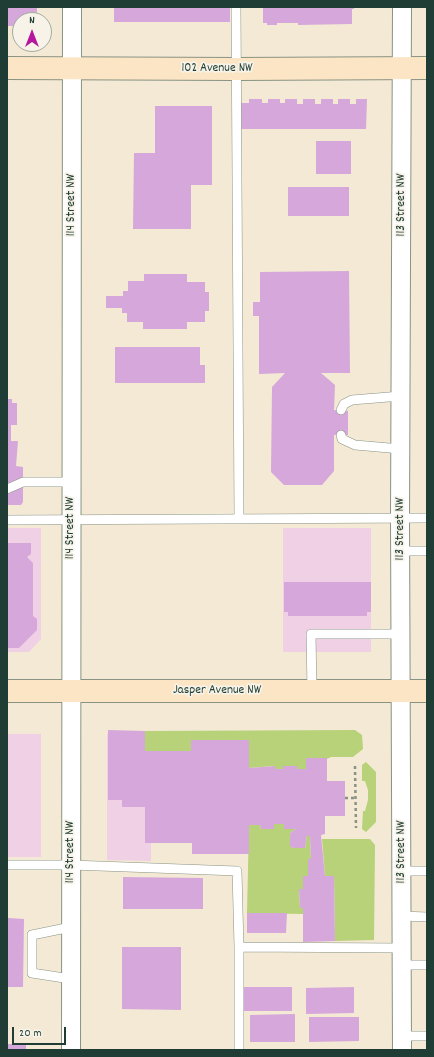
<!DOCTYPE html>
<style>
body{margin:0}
#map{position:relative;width:434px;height:1057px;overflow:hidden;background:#f3e9d4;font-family:Dekko,sans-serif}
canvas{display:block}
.frame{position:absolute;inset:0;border:8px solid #1f3d34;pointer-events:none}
.north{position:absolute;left:12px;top:12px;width:40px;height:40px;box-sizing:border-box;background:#f7f3e8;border:1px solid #a1aaa0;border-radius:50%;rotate:0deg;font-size:11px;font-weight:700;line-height:16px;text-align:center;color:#1f3d34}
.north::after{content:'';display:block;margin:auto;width:14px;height:18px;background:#b5179e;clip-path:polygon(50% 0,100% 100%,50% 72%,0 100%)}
.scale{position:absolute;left:12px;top:1027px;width:54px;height:18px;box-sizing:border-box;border:2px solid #1f3d34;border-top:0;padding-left:5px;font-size:12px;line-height:14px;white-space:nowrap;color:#1f3d34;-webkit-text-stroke:3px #f7f3e8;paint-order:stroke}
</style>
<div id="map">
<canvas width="434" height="1057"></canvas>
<div class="frame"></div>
<div class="north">N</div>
<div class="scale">20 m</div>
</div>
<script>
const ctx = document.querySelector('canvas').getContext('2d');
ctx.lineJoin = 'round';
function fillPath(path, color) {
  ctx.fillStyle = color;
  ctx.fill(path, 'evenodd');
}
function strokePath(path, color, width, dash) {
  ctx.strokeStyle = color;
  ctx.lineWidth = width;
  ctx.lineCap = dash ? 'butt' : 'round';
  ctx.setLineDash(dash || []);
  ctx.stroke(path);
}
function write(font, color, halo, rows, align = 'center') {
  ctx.font = font + ' Dekko,sans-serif';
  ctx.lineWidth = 3.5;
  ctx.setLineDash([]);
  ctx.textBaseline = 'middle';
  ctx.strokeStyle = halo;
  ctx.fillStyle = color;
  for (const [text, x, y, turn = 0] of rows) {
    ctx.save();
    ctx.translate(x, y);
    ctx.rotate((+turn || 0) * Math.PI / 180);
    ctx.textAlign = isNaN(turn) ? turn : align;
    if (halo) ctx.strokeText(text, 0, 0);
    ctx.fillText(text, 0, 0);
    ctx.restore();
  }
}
fillPath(new Path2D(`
 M7,528H41V639L29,652H7Z
 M283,528H371V652H283Z
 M7,734H41V857H7Z
 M107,734H151V861L107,860Z`), '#f0d0e5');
fillPath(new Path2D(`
 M355,730L362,735L363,749L353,757H331L306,769H275L274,766L249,768V741L191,740V751H145V731Z
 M366,762L376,772V822L366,832L362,829L363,811H365L368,800V790L365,781H362V765Z
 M274,824H284V829H296L290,833V845L293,848H305L307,836H310L311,859L308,860V876H303V889H299L300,908H303V914L247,913L249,825H260L261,829H274Z
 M322,839H370L375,845L374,940L335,941L334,876H325Z`), '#b7d278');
fillPath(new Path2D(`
 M7,7H37V20H20V26H7Z
 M114,7H230V22H114Z
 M263,7H354V9H352V24L298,25V23H277V25H267V23H263Z
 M249,99H262V103H268V99H280V103H285V99H297V104H303V99H315V104H321V99H333V104H338V99H350V104H356V99H367L366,129H241V103H249Z
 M155,106H212V185H191V229H133L134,153H155Z
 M316,141H351V174H316Z
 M288,187H349V216H288Z
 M349,271L350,373H321L335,385L334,410L348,411V435H334V471L322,485H284L271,472L272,387L285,373L259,374V316H253V302H260V272Z
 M144,274H187V282H205V292H209V311H205V322H187V329H143V322H127V313H122V308H106V296H123V291H128V281H144Z
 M115,347H200V365H205V383H115Z
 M7,399H12V403H17V425H11V441H18L16,466L23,467V502L21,505H7Z
 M7,543H31V554L27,557L33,563V616L37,619V630L19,648H7Z
 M284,582H371V612H367V616H288V612H284Z
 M108,730L145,731V751H191V740H249V768L275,766V769H283V766H297V769H306V758H327V781H345V816H325V834L321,835L325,876H334L335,941L303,942V908H300L299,889H303V876H308V859H311L310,836H307L305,848H293L290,846V833L296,829H284V824H274V829H261L260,825H249V854H192V843H145V807H122V800H108Z
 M123,877L203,878V909H123Z
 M247,913H287L286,933H247Z
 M8,918L24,919L23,987H8L7,982Z
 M122,947H181V1010L122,1009Z
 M244,987H292V1011H244Z
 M354,987V1013L306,1014V988Z
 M295,1014V1042H250V1015Z
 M309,1017H359V1041L309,1042Z
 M7,1044H26V1050H7Z`), '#d5a7da');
const lane = new Path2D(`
 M236,7L239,518
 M341,410L344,404L352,400L401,396
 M341,435L342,439L355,445L401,449
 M7,489L23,482H71
 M7,520L427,518
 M401,551H427
 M312,691L311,634H401
 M7,865H71L237,871L239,947V1050
 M402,871H427
 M402,916L427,917
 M71,927L32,935V973L71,979
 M239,947L402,948
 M402,965H427
 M402,1036H427`);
const street = new Path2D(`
 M71,1050L72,7
 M402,1050L400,518L402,7`);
const secondary = new Path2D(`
 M7,68L236,69L427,68
 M7,691H427`);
strokePath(lane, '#899384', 10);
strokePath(street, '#899384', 20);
strokePath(secondary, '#899384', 24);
strokePath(new Path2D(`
 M355,766L356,828
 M345,798H355`), '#899384', 2.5, [3, 3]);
strokePath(lane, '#fff', 9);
strokePath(street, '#fff', 18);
strokePath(secondary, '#fce5c4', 22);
write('13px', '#1f3d34', '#f7f3e8', [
 ["102 Avenue NW",217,69],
 ["114 Street NW",72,205,-90],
 ["113 Street NW",402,205,-90],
 ["114 Street NW",71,528,-90],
 ["113 Street NW",401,529,-90],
 ["Jasper Avenue NW",217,691],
 ["114 Street NW",71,852,-90],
 ["113 Street NW",402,852,-90]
]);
</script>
